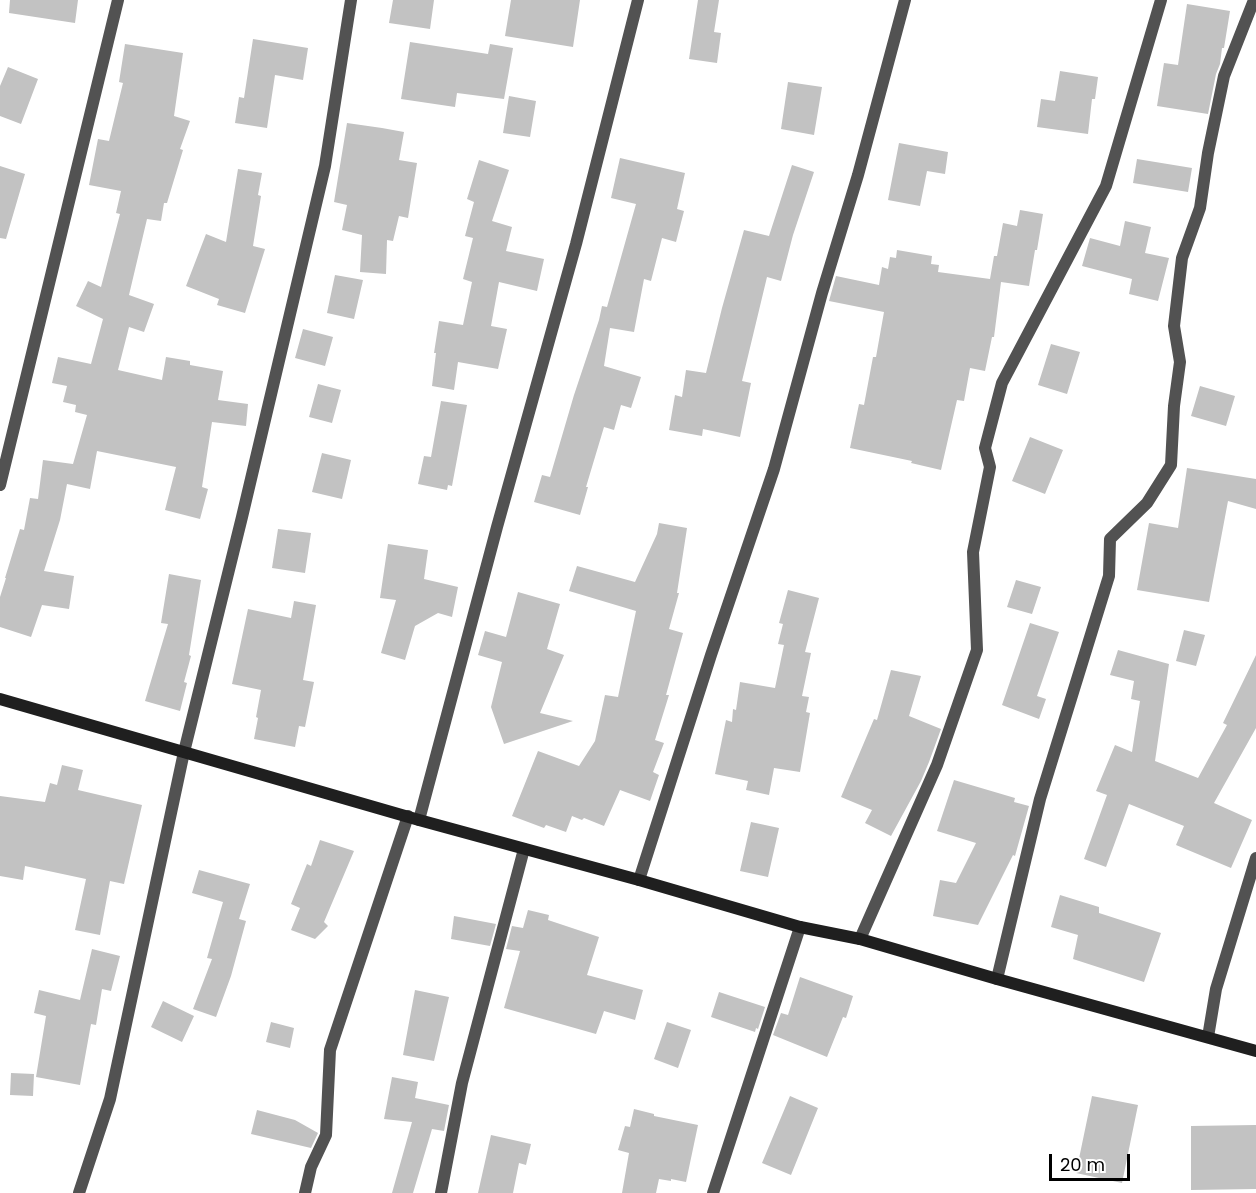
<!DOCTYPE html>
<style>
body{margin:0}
#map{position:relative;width:1256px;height:1193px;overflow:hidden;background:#fff;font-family:Poppins,sans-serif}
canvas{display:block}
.scale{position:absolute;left:1049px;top:1154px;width:81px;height:27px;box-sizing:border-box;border:3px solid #000;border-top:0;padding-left:8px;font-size:18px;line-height:21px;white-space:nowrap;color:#000;-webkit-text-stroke:4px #fff;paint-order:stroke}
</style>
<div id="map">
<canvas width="1256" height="1193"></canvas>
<div class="scale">20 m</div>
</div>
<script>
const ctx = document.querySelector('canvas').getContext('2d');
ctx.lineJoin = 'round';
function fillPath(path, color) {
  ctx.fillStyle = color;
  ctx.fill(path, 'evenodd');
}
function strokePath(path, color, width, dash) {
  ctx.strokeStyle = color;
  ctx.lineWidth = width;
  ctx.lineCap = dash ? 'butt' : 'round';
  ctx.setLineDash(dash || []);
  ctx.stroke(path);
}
fillPath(new Path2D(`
 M10,0H78L75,23L9,13Z
 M393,0H434L430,29L389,23Z
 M511,0H580L573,47L505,36Z
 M698,0H719L714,32L721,33L717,63L689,59Z
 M1187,4L1230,11L1224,48H1222L1220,64L1216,74L1208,114L1157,106L1164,63L1178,65Z
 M253,39L308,48L303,80L275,75L267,128L235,123L239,97L244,98Z
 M410,42L488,54L490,44L513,48L504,99L457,93L455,107L401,99Z
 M125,44L183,53L174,116L190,121L180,149L183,150L167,203H164L161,221L147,219L129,295L154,304L144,332L129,327L118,370L162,380L166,357L190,361V365L223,371L218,400L248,404L246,426L212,422L202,487L208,489L200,519L165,510L176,467L97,451L90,489L67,484L60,520L44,571L74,576L69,609L42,605L31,637L0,627V597L6,578H5L20,529L24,530L30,498L38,499L43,460L73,464L87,415L75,412L76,405L63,402L67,386L52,383L58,357L91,364L103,319L76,306L88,281L101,287L120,214L116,213L121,191L89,185L98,139L109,141L123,83L119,82Z
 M8,67L38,79L21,124L0,116V86Z
 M1060,71L1098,77L1095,99H1092L1088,134L1037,127L1041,99L1055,101Z
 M788,82L822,87L814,135L781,129Z
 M509,96L536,101L530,137L503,133Z
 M347,123L382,128L404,132L399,160L417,163L408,218L399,216L393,241L387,240L386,274L360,272L362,235L342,230L347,205L334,202Z
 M899,143L948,152L945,174L927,171L920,206L888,200Z
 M620,158L685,173L677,209L684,211L676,242L662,238L651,281L644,279L634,332L610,328L604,366L641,377L631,408L621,405L614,430L604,427L586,487H588L580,515L534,502L542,475L550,477L574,395L599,320L602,306L607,307L636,204L611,198Z
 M1137,159L1192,168L1188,192L1133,183Z
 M479,160L509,170L492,221L512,227L506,251L544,259L537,291L499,282L491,326L507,329L498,369L458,362L454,390L432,386L436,353H434L439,321L463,325L472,282L463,279L473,238L465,236L474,202L467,199Z
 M792,165L814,172L793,235L781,281L767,277L742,381L751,383L740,437L703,429L702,436L669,430L675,395L682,397L686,370L706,373L722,308L744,230L769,236Z
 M0,166L25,174L6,239L0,238Z
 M238,169L262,173L258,195L261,196L253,246L265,249L245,313L217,305L219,299L186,286L206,234L226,242Z
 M1020,210L1043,214L1037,250H1035L1029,286L1001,282L994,337H992L985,371L970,368L964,401L957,400L941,470L911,463L912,461L850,448L859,404L864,405L873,357H876L884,312L829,301L836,276L879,285L882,267L888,269L890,257L896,258L897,250L932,256L931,264L939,265L938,272L990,279L994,256H997L1003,223L1017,226Z
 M1125,221L1151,227L1145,253L1169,258L1158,301L1129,294L1132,279L1082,266L1090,238L1120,246Z
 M335,275L363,280L354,319L327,313Z
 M303,329L333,337L325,366L295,358Z
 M1051,344L1080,352L1067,394L1038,385Z
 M318,384L341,390L332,423L309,417Z
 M1200,386L1235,396L1226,426L1191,416Z
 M441,401L467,405L452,486L448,485L447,490L418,484L424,456L431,457Z
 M1030,437L1063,450L1045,494L1012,481Z
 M322,453L351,460L342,499L312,492Z
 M1187,468L1256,479V509L1228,501L1209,602L1137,590L1149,523L1178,528Z
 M659,523L687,528L677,593H679L669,629L683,633L666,695H669L655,740L664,743L653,772L659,775L650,801L620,790L604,826L584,818L582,820L572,816L566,832L546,825L544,828L512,816L538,751L579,766L595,741L605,695L618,697L636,611L569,591L577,566L635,582L657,534Z
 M278,529L311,533L305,573L272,568Z
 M388,544L428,550L424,579L458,587L452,617L438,613L415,626L405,660L381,653L396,600L380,598Z
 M169,574L201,580L189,655L191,656L184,682L187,683L180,711L145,701L168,624L161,623Z
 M1016,580L1041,587L1032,614L1007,607Z
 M788,590L819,598L805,652L811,653L802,696L809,697L806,712L810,713L800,772L774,768L769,795L746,790L748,781L715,774L726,720L732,722L733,709L736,710L740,682L775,688L784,645L778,644L783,624L779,623Z
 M518,592L560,604L547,649L564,655L540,713L573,721L504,744L491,707L502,662L478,655L485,631L506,637Z
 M294,601L316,605L303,680L314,682L305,727L299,726L295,747L254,739L258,718L256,717L261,690L232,684L248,609L291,618Z
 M1030,623L1059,632L1037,696L1046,699L1039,719L1002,705Z
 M1184,630L1205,635L1196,666L1176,661Z
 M1118,650L1169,664L1155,761L1198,778L1227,725L1223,723L1256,655V728L1214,803L1252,820L1231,868L1176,845L1184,826L1129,804L1106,867L1084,859L1107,795L1096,791L1115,745L1132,752L1140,701L1131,699L1134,681L1110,675Z
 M891,670L921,676L909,716L941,729L929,762L921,781L891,836L865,823L872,810L841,797L874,719L877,720Z
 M62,765L83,770L78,790L142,805L124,884L110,881L100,935L75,930L86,879L25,866L23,880L0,876V796L45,802L50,783L57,785Z
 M954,780L1015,798L1014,802L1029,806L1015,856L1013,855L978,925L933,916L940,880L956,883L976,843L937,831Z
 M751,822L779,828L768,877L740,871Z
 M320,840L354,851L324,922L328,926L315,939L291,930L300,908L291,904L307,864L311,866Z
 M199,870L250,884L239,919L246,921L231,976L216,1017L193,1009L212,959L207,958L223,902L192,893Z
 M1060,895L1099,907V913L1161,933L1144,982L1073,959L1078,935L1051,927Z
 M528,910L549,915L548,920L599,937L587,975L643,990L635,1020L604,1011L596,1034L504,1008L520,951L506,949L512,926L523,928Z
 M454,916L496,924L490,946L451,939Z
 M92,949L120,956L111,991L102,989L96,1025L91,1024L80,1085L36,1077L46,1016L34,1013L39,990L80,1000Z
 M800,977L853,996L846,1018L843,1017L827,1057L773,1035L781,1013L788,1015Z
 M415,990L449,997L434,1061L403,1055Z
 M719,992L765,1007L758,1029L756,1028L755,1032L711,1017Z
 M163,1001L194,1016L182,1042L151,1027Z
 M271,1022L294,1028L290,1048L266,1042Z
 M667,1022L691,1030L678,1068L654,1059Z
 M11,1073L34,1074L33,1096L10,1095Z
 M392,1077L418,1082L415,1098L449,1105L444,1131L432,1129L413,1193H392L412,1122L384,1119Z
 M790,1096L818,1108L791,1175L762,1163Z
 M1092,1096L1138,1105L1122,1183L1076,1173Z
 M634,1109L654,1114V1116L698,1125L686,1182L671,1179V1181L659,1179L656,1193H622L629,1153L618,1150L625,1126L630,1127Z
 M257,1110L295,1120L318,1133L311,1148L251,1134Z
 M1256,1125V1189L1191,1190V1126Z
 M491,1135L531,1144L526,1165L519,1163L513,1193H478Z`), '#c2c2c2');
strokePath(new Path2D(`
 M0,485L118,0
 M419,820L497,527L576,244L638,0
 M639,880L711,655L774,469L822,293L858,175L905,0
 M860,939L937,765L977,650L973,552L990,467L985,448L1002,383L1106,186L1161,0
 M997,979L1040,799L1109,576L1110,539L1147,503L1171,465L1174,406L1180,362L1174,326L1182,258L1200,208L1208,153L1224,76L1254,0
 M1208,1037L1216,989L1256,858
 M79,1193L110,1099L184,752L242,517L325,166L351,0
 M305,1193L311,1167L326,1135L330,1050L408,816
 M441,1193L462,1083L524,849
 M713,1193L800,927`), '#525252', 12);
strokePath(new Path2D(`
 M0,699L419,820L639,880L800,927L860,939L997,979L1256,1051`), '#1f1f1f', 12);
</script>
